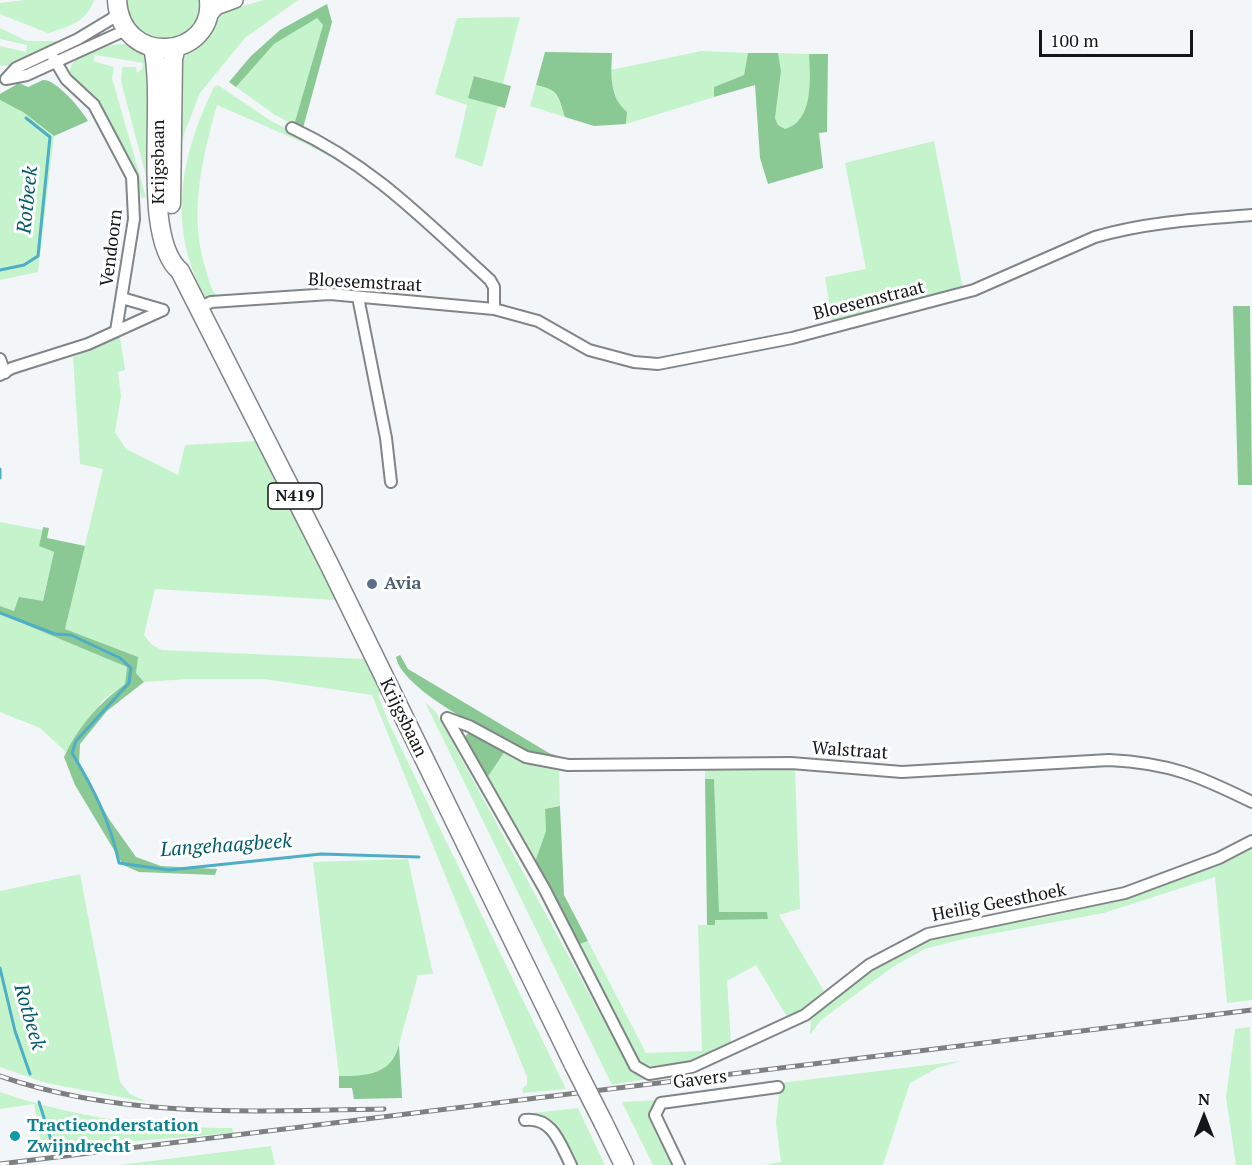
<!DOCTYPE html>
<style>
body{margin:0}
#map{position:relative;width:1252px;height:1165px;overflow:hidden;background:#f3f6f9;font-family:"PT Serif",serif}
canvas{display:block}
.north{position:absolute;left:1174px;top:1087px;width:60px;height:60px;-webkit-text-stroke:4px #fff;paint-order:stroke;rotate:0deg;font-size:16px;font-weight:700;line-height:24px;text-align:center;color:#141516}
.north::after{content:'';display:block;margin:auto;width:21px;height:27px;background:#141516;clip-path:polygon(50% 0,100% 100%,50% 72%,0 100%)}
.scale{position:absolute;left:1039px;top:30px;width:154px;height:27px;box-sizing:border-box;border:3px solid #141516;border-top:0;padding-left:8px;font-size:18px;line-height:21px;white-space:nowrap;color:#141516;-webkit-text-stroke:4px #fff;paint-order:stroke}
</style>
<div id="map">
<canvas width="1252" height="1165"></canvas>
<div class="north">N</div>
<div class="scale">100 m</div>
</div>
<script>
const ctx = document.querySelector('canvas').getContext('2d');
ctx.lineJoin = 'round';
function fillPath(path, color) {
  ctx.fillStyle = color;
  ctx.fill(path, 'evenodd');
}
function strokePath(path, color, width, dash) {
  ctx.strokeStyle = color;
  ctx.lineWidth = width;
  ctx.lineCap = dash ? 'butt' : 'round';
  ctx.setLineDash(dash || []);
  ctx.stroke(path);
}
function write(font, color, halo, rows, align = 'center') {
  ctx.font = font + ' "PT Serif",serif';
  ctx.lineWidth = 6;
  ctx.setLineDash([]);
  ctx.textBaseline = 'middle';
  ctx.strokeStyle = halo;
  ctx.fillStyle = color;
  for (const [text, x, y, turn = 0] of rows) {
    ctx.save();
    ctx.translate(x, y);
    ctx.rotate((+turn || 0) * Math.PI / 180);
    ctx.textAlign = isNaN(turn) ? turn : align;
    if (halo) ctx.strokeText(text, 0, 0);
    ctx.fillText(text, 0, 0);
    ctx.restore();
  }
}
fillPath(new Path2D(`
 M25,0H94C87,22 68,27 48,33L0,14V3Z
 M124,0H202C200,24 189,32 169,42L140,35L124,8Z
 M264,0H298L245,38L200,93L184,134L179,162L178,61L203,43L223,12Z
 M317,17L323,25L294,125L275,115L236,87L274,44Z
 M520,17L503,84L475,76L468,97L498,106L482,167L455,157L467,105L435,94L457,18Z
 M0,28L27,41H56L57,45L17,65L0,66V46L26,52L27,45L0,39Z
 M119,44H128L149,60L152,199L121,81L122,67H136L137,73L142,69L143,63L95,55L93,61L114,67L112,78L146,197L141,198C139,168 123,147 109,122C105,115 103,107 98,101C90,91 72,87 70,72C68,55 106,46 119,44Z
 M701,51L748,53L744,75L714,87V97L626,124L627,112C613,101 612,86 611,70Z
 M778,53L809,54C810,78 814,121 785,129L778,125L775,118L781,71Z
 M218,85L271,121L332,151L360,172L304,143L217,105C202,159 188,215 206,270C208,278 211,290 216,295V298L207,300C166,230 180,156 214,87Z
 M536,85C560,90 558,96 565,117L530,106Z
 M0,100L23,112L54,136L38,272L0,280Z
 M934,141L963,289L832,321L825,277L866,269L845,163Z
 M120,337L125,370L118,372L121,396L115,432L126,449L178,475L185,445L257,441L336,600L155,589L144,635L152,645L162,650L366,659L381,694L378,695L388,721L566,1089L523,1093L522,1089L527,1085V1077L372,695L264,679H188L144,682L136,673L137,657L65,629L103,469L80,464L73,357Z
 M0,522L42,530L39,546L54,552L43,601L14,611L0,606Z
 M0,614L127,667L125,684L103,700L66,752L40,728L0,712Z
 M425,702L436,712L623,1056L632,1069L647,1079L612,1085Z
 M505,751L526,762L559,771L560,806L545,809L546,831L535,862L487,778Z
 M705,769H795L800,909L779,915L824,991L800,1011L787,1017L756,965L727,981L731,1042C705,1055 654,1086 633,1053L580,944L588,941L646,1053L702,1051L698,925H714L715,920L768,918L767,912H718L714,779H705Z
 M1252,848V1000L1227,1003L1215,877L1104,913L963,939L925,949L894,966L821,1020L810,1035L811,1015C849,988 889,951 934,937C967,927 1003,925 1037,919C1111,904 1183,879 1252,848Z
 M408,859L433,974L418,975L395,1059L380,1071L360,1076H339L313,862Z
 M80,874L120,1082L130,1094L147,1102L46,1083L0,1067V891Z
 M1250,1027L1252,1165H1236L1226,1097L1235,1029Z
 M961,1061L937,1068L910,1083L883,1165H765L781,1162L776,1123L780,1083Z
 M0,1092C75,1118 153,1128 232,1128L234,1133L42,1149L34,1104L0,1109Z
 M658,1100L651,1108V1117L672,1165H653L622,1102Z
 M578,1108L605,1165H577L554,1123L548,1117L525,1119L524,1114Z
 M271,1146L275,1165H119Z`), '#c5f3cc');
fillPath(new Path2D(`
 M327,4L332,22L303,128L294,125L323,25L317,18L274,44L236,87L229,82L251,56L280,30Z
 M545,52L612,53C611,74 609,97 627,112L626,124L594,126L565,117C558,96 560,90 536,85Z
 M748,53H778L781,71L775,118L778,125L785,129C814,121 810,78 809,54H828L827,132L819,133L823,168L768,184L760,158L755,85L714,97V87L744,75Z
 M474,76L511,86L505,108L468,98Z
 M43,80C56,79 82,110 88,121L54,136L23,112L0,100V94L19,83L28,87Z
 M1233,306H1250L1252,485H1238Z
 M43,527L49,528L47,538L85,546L65,629L138,657L136,673L144,682L107,711L80,744L79,765L109,819L136,857L161,866L217,869L215,875L139,872L123,865L75,785L64,757C77,728 99,703 125,684L127,667L0,614V606L14,611L19,597L43,601L54,552L39,546Z
 M400,655L408,669L549,753L563,758L558,761C522,752 402,694 396,657Z
 M470,732L505,751L487,778L463,738Z
 M705,779H714L719,912H767L768,919L715,920V925H707Z
 M560,806L564,895L588,941L580,944L535,862L546,831L545,809Z
 M399,1045L402,1098L354,1099L352,1088H339V1076C367,1076 391,1075 399,1045Z`), '#8ac894');
strokePath(new Path2D(`
 M0,270L24,265L38,256L50,137L26,118
 M0,469V478
 M0,613L55,634L71,635L120,658L131,668L129,683L76,741L72,753C94,789 110,821 119,863L169,870L321,854L419,857
 M0,968L15,1031L30,1074
 M39,1102L53,1146`), '#4daec6', 3);
const street = new Path2D(`
 M50,52L66,79L94,105L132,177L134,219L116,331
 M6,79L16,68L78,39L118,15
 M6,79L27,75L126,30
 M292,128C372,165 425,221 490,280L494,287V309
 M358,297L386,438L391,482
 M122,298L163,310
 M199,308L211,302L330,294L494,309L538,321L589,350L634,362L658,364L792,338L974,290L1095,237C1146,222 1200,219 1252,215
 M0,359L5,373
 M0,375L12,368L88,344L163,310
 M447,718L545,890L635,1066L649,1074L692,1067L805,1015L869,965L928,934L1125,893L1219,858L1252,841
 M447,718L469,726L526,757L568,765L791,763L902,772L1109,760C1170,763 1199,776 1252,802
 M525,1120C553,1117 560,1144 571,1165
 M679,1165L655,1115L661,1103L778,1087`);
const secondary = new Path2D(`
 M207,18L216,7L235,0`);
const primary = new Path2D(`
 M117,0C121,69 215,59 209,0
 M153,48C166,102 140,237 180,271L329,564L574,1065
 M171,204L173,59L176,47
 M603,1122L624,1165`);
strokePath(street, '#828588', 14);
strokePath(secondary, '#828588', 18);
strokePath(primary, '#828588', 21);
strokePath(street, '#fff', 10);
strokePath(secondary, '#fff', 15);
strokePath(primary, '#fff', 18);
const rail = new Path2D(`
 M0,1076C124,1119 255,1111 384,1109
 M0,1164L1252,1010`);
strokePath(rail, '#7e7f81', 5);
strokePath(rail, '#fff', 3, [9]);
const primaryBridge = new Path2D(`
 M574,1065L603,1122`);
strokePath(primaryBridge, '#828588', 21, []);
strokePath(primaryBridge, '#fff', 18);
for (const [x, y, r, color] of [
 [372,584,6,"#5c6f8a"],
 [15,1136,6,"#0f9aa8"]
]) {
  const dot = new Path2D();
  dot.arc(x, y, r, 0, 2 * Math.PI);
  ctx.fillStyle = color;
  ctx.fill(dot);
  strokePath(dot, '#fff', 2);
}
for (const [x, y, w] of [
 [295,496,54]
]) {
  const box = new Path2D();
  box.roundRect(x - w / 2, y - 13, w, 26, 4.5);
  ctx.fillStyle = '#fff';
  ctx.fill(box);
  strokePath(box, '#141516', 1.5);
}
write('bold 16px', '#141516', null, [
 ["N419",295,496]
]);
write('18px', '#141516', '#fff', [
 ["Krijgsbaan",159,162,-90],
 ["Vendoorn",112,248,-83],
 ["Bloesemstraat",365,283,3],
 ["Bloesemstraat",869,301,-14],
 ["Krijgsbaan",403,718,64],
 ["Walstraat",850,751,4],
 ["Heilig Geesthoek",999,903,-11],
 ["Gavers",700,1080,-7]
]);
write('bold 18px', '#4e5e75', '#fff', [
 ["Avia",384,584]
], 'left');
write('bold 18px', '#0d838f', '#fff', [
 ["Tractieonderstation",27,1126],
 ["Zwijndrecht",27,1147]
], 'left');
write('italic 20px', '#015a6b', '#fff', [
 ["Rotbeek",28,200,-84],
 ["Langehaagbeek",226,846,-4],
 ["Rotbeek",29,1017,74]
]);
</script>
